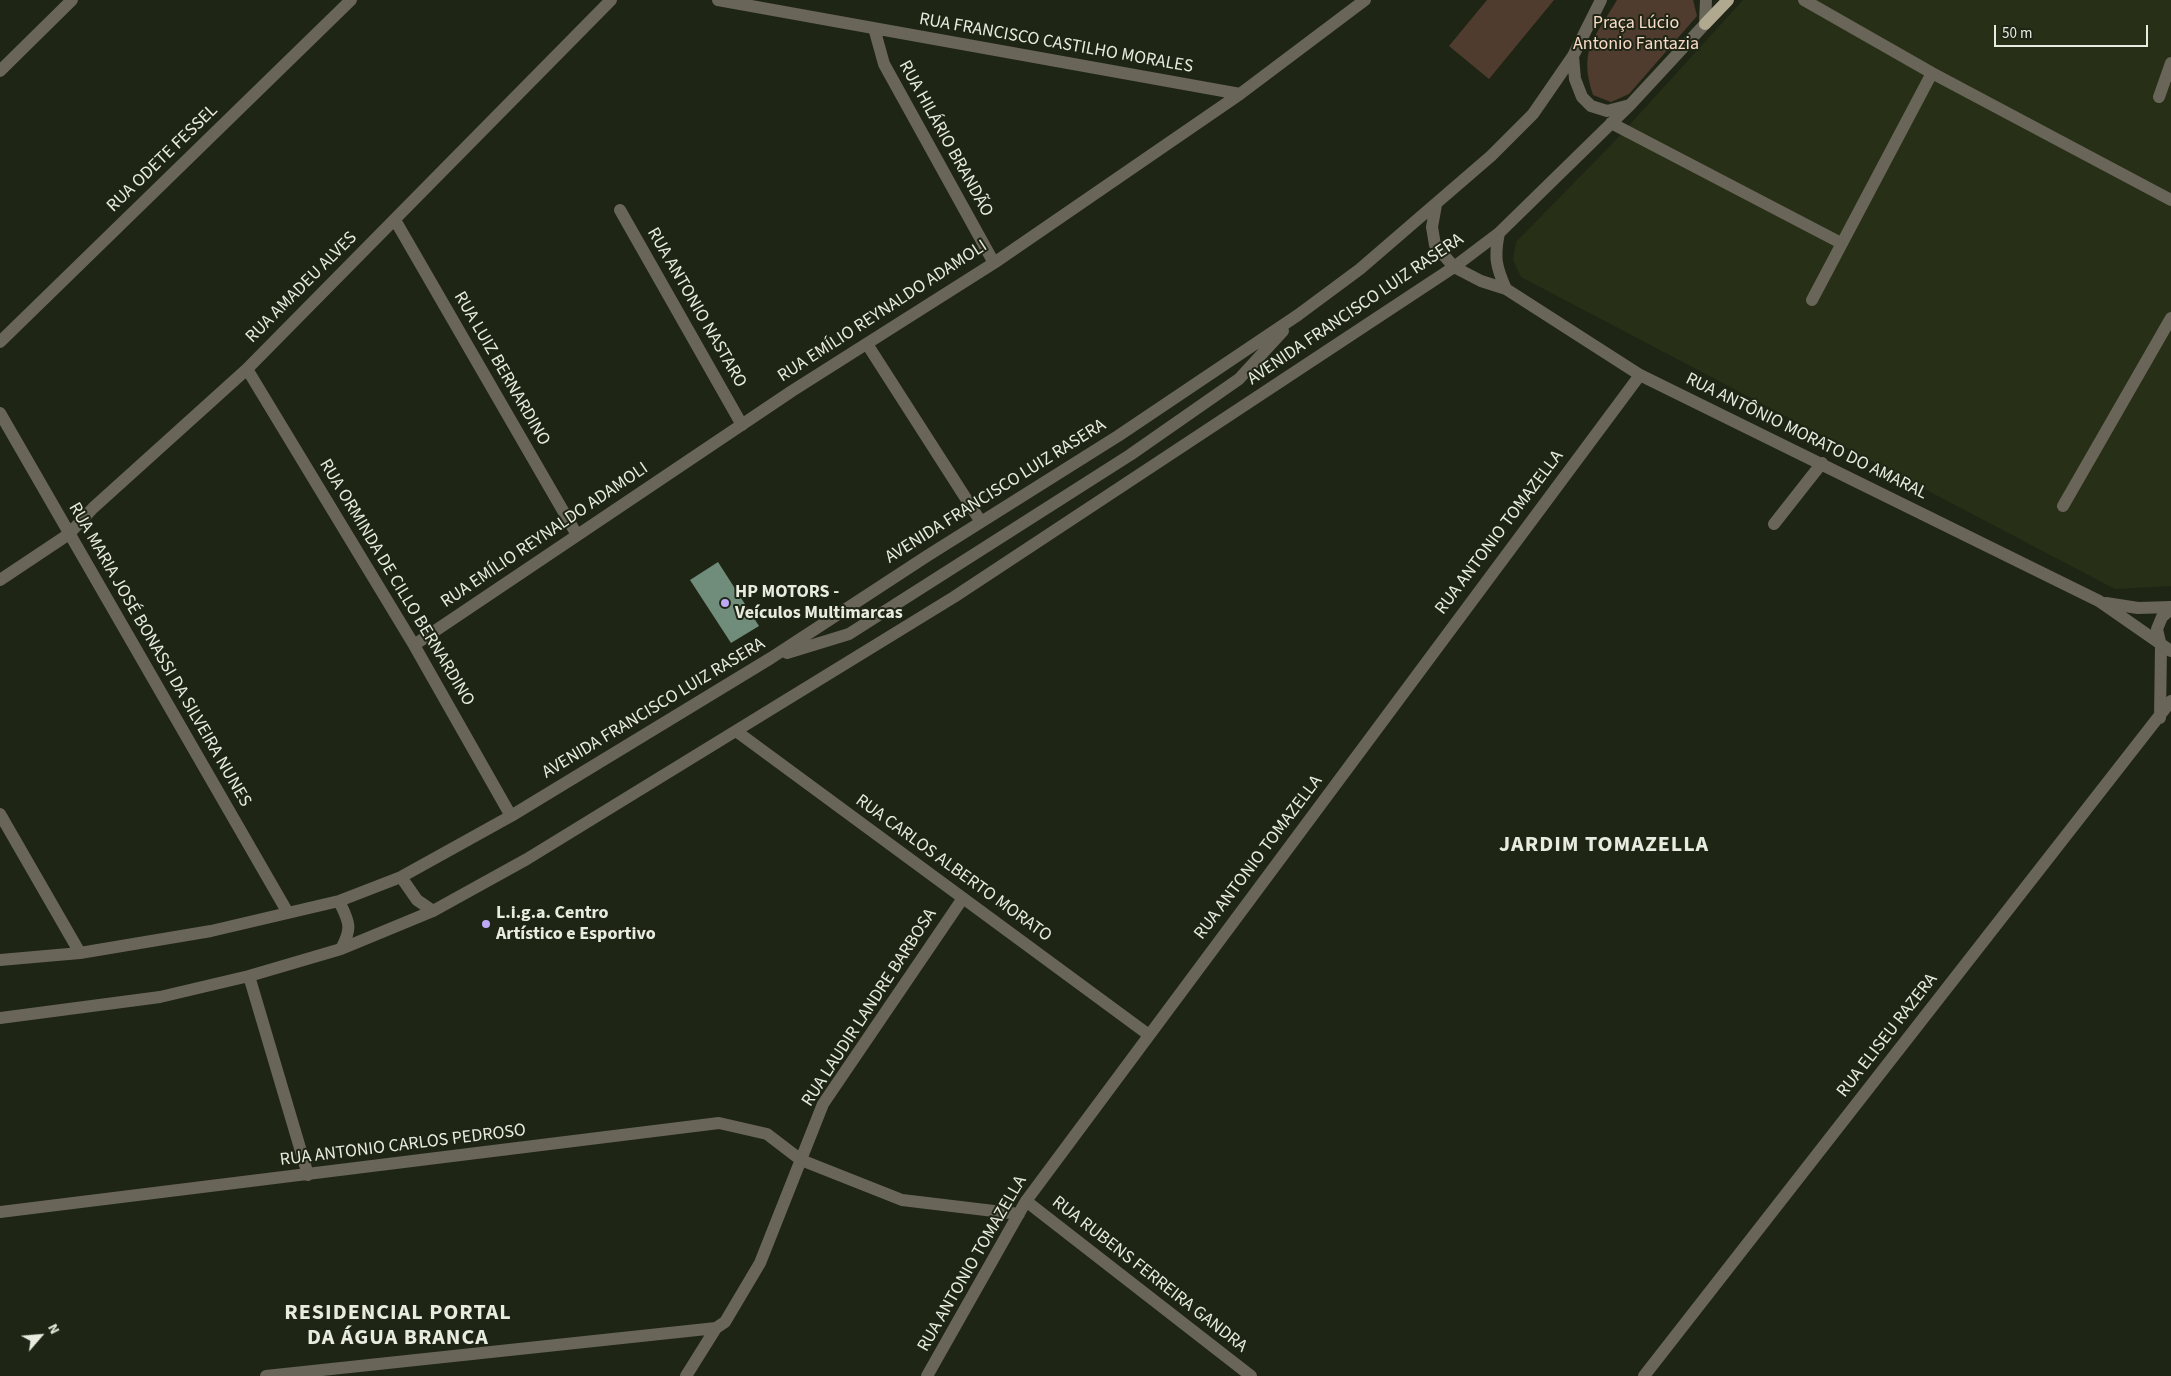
<!DOCTYPE html>
<meta charset="utf-8">
<style>
body{margin:0}
#map{position:relative;width:2171px;height:1376px;overflow:hidden;background:#1f2514;font-family:"Source Sans 3",sans-serif}
canvas{display:block}
.north{position:absolute;left:15px;top:1311px;width:50px;height:50px;-webkit-text-stroke:4px #1f2514;paint-order:stroke;rotate:63deg;font-size:14px;font-weight:700;line-height:20px;text-align:center;color:#e7ebe0}
.north::after{content:'';display:block;margin:auto;width:18px;height:22px;background:#e7ebe0;clip-path:polygon(50% 0,100% 100%,50% 72%,0 100%)}
.scale{position:absolute;left:1994px;top:25px;width:154px;height:22px;box-sizing:border-box;border:2px solid #e7ebe0;border-top:0;padding-left:6px;font-size:15px;line-height:18px;white-space:nowrap;color:#e7ebe0;-webkit-text-stroke:4px #1f2514;paint-order:stroke}
</style>
<div id="map">
<canvas width="2171" height="1376"></canvas>
<div class="north">N</div>
<div class="scale">50 m</div>
</div>
<script>
const ctx = document.querySelector('canvas').getContext('2d');
ctx.lineJoin = 'round';
function fillPath(path, color) {
  ctx.fillStyle = color;
  ctx.fill(path, 'evenodd');
}
function strokePath(path, color, width, dash) {
  ctx.strokeStyle = color;
  ctx.lineWidth = width;
  ctx.lineCap = dash ? 'butt' : 'round';
  ctx.setLineDash(dash || []);
  ctx.stroke(path);
}
function write(font, color, halo, rows, align = 'center') {
  ctx.font = font + ' "Source Sans 3",sans-serif';
  ctx.lineWidth = 4;
  ctx.setLineDash([]);
  ctx.textBaseline = 'middle';
  ctx.strokeStyle = halo;
  ctx.fillStyle = color;
  for (const [text, x, y, turn = 0] of rows) {
    ctx.save();
    ctx.translate(x, y);
    ctx.rotate((+turn || 0) * Math.PI / 180);
    ctx.textAlign = isNaN(turn) ? turn : align;
    if (halo) ctx.strokeText(text, 0, 0);
    ctx.fillText(text, 0, 0);
    ctx.restore();
  }
}
fillPath(new Path2D(`
 M1743,0H2171V586L2115,589L1521,277L1513,260L1516,242L1613,143Z`), '#272f17');
fillPath(new Path2D(`
 M1487,0H1554L1489,79L1449,46Z
 M1617,0H1693L1697,16L1629,94L1611,102L1593,95C1578,49 1595,38 1617,0Z`), '#4f3c2f');
fillPath(new Path2D(`
 M718,562L759,626L731,643L690,580Z`), '#708c7b');
strokePath(new Path2D(`
 M718,0L1240,94
 M1601,0L1573,56L1575,79L1582,97L1591,106L1607,111L1630,105L1705,24L1706,0
 M1804,0L1932,73L2171,200
 M874,28L884,64L994,263
 M0,71L72,0
 M2159,97L2171,63
 M1611,123L1841,243
 M1436,205L1432,227L1435,245L1454,267L1481,281L1506,289L1640,375L2099,601L2171,651
 M620,210L742,425
 M395,220L577,535
 M1499,233C1494,257 1496,267 1506,289
 M1812,300L1932,73
 M0,342L351,0
 M867,344L981,522
 M247,369L414,645L511,816
 M0,413L288,913
 M2063,506L2171,318
 M1774,524L1822,463
 M0,580L69,534L93,508L247,369L611,0
 M2106,603L2138,608L2171,607
 M414,645L792,391L994,263L1240,94L1365,0
 M787,653L849,634L1130,455L1239,379L1283,331
 M2160,718L2161,646L2157,629L2162,617L2171,609
 M736,731L1149,1035
 M0,814L80,953
 M401,877L417,900L433,911
 M339,901C349,922 353,927 341,949
 M0,960L80,953L211,931L339,901L401,877L511,816L771,658L927,556L1118,436L1298,315L1360,269L1491,156L1533,114L1573,56
 M249,976L308,1175
 M0,1018L160,997L249,976L341,949L433,911L527,859L954,597L1454,267L1499,233L1630,105
 M1026,1201L1251,1376
 M0,1212L719,1123L767,1134L801,1160L902,1200L1019,1214
 M266,1376L716,1328
 M686,1376L716,1328L725,1322L760,1263L823,1104L963,898
 M927,1376L1026,1201L1640,375
 M1644,1376L2171,701`), '#696559', 12);
strokePath(new Path2D(`
 M1705,24L1728,0`), '#b1a890', 12);
for (const [x, y, r, color] of [
 [725,603,5,"#bda9f5"],
 [486,924,5,"#bda9f5"]
]) {
  const dot = new Path2D();
  dot.arc(x, y, r, 0, 2 * Math.PI);
  ctx.fillStyle = color;
  ctx.fill(dot);
  strokePath(dot, '#1f2514', 2);
}
write('18px', '#f9dbc7', '#1f2514', [
 ["Praça Lúcio",1636,24],
 ["Antonio Fantazia",1636,45]
]);
write('18px', '#e7ebe0', '#1f2514', [
 ["RUA FRANCISCO CASTILHO MORALES",1056,44,10],
 ["RUA HILÁRIO BRANDÃO",945,139,61],
 ["RUA ODETE FESSEL",163,159,-44],
 ["RUA AMADEU ALVES",302,288,-45],
 ["RUA ANTONIO NASTARO",696,308,60],
 ["AVENIDA FRANCISCO LUIZ RASERA",1356,310,-34],
 ["RUA EMÍLIO REYNALDO ADAMOLI",883,312,-33],
 ["RUA LUIZ BERNARDINO",501,369,60],
 ["RUA ANTÔNIO MORATO DO AMARAL",1806,437,26],
 ["AVENIDA FRANCISCO LUIZ RASERA",996,492,-32],
 ["RUA ANTONIO TOMAZELLA",1500,533,-53],
 ["RUA EMÍLIO REYNALDO ADAMOLI",545,536,-34],
 ["RUA ORMINDA DE CILLO BERNARDINO",396,583,59],
 ["RUA MARIA JOSÉ BONASSI DA SILVEIRA NUNES",159,655,60],
 ["AVENIDA FRANCISCO LUIZ RASERA",654,709,-31],
 ["RUA ANTONIO TOMAZELLA",1259,858,-53],
 ["RUA CARLOS ALBERTO MORATO",953,869,36],
 ["RUA LAUDIR LANDRE BARBOSA",870,1008,-57],
 ["RUA ELISEU RAZERA",1888,1036,-52],
 ["RUA ANTONIO CARLOS PEDROSO",403,1146,-7],
 ["RUA ANTONIO TOMAZELLA",973,1264,-60],
 ["RUA RUBENS FERREIRA GANDRA",1149,1275,38]
]);
write('bold 18px', '#e7ebe0', '#1f2514', [
 ["HP MOTORS -",735,593],
 ["Veículos Multimarcas",735,614],
 ["L.i.g.a. Centro",496,914],
 ["Artístico e Esportivo",496,935]
], 'left');
ctx.letterSpacing = '1px';
write('bold 22px', '#e7ebe0', '#1f2514', [
 ["JARDIM TOMAZELLA",1604,846],
 ["RESIDENCIAL PORTAL",398,1314],
 ["DA ÁGUA BRANCA",398,1339]
]);
ctx.letterSpacing = '0px';
</script>
